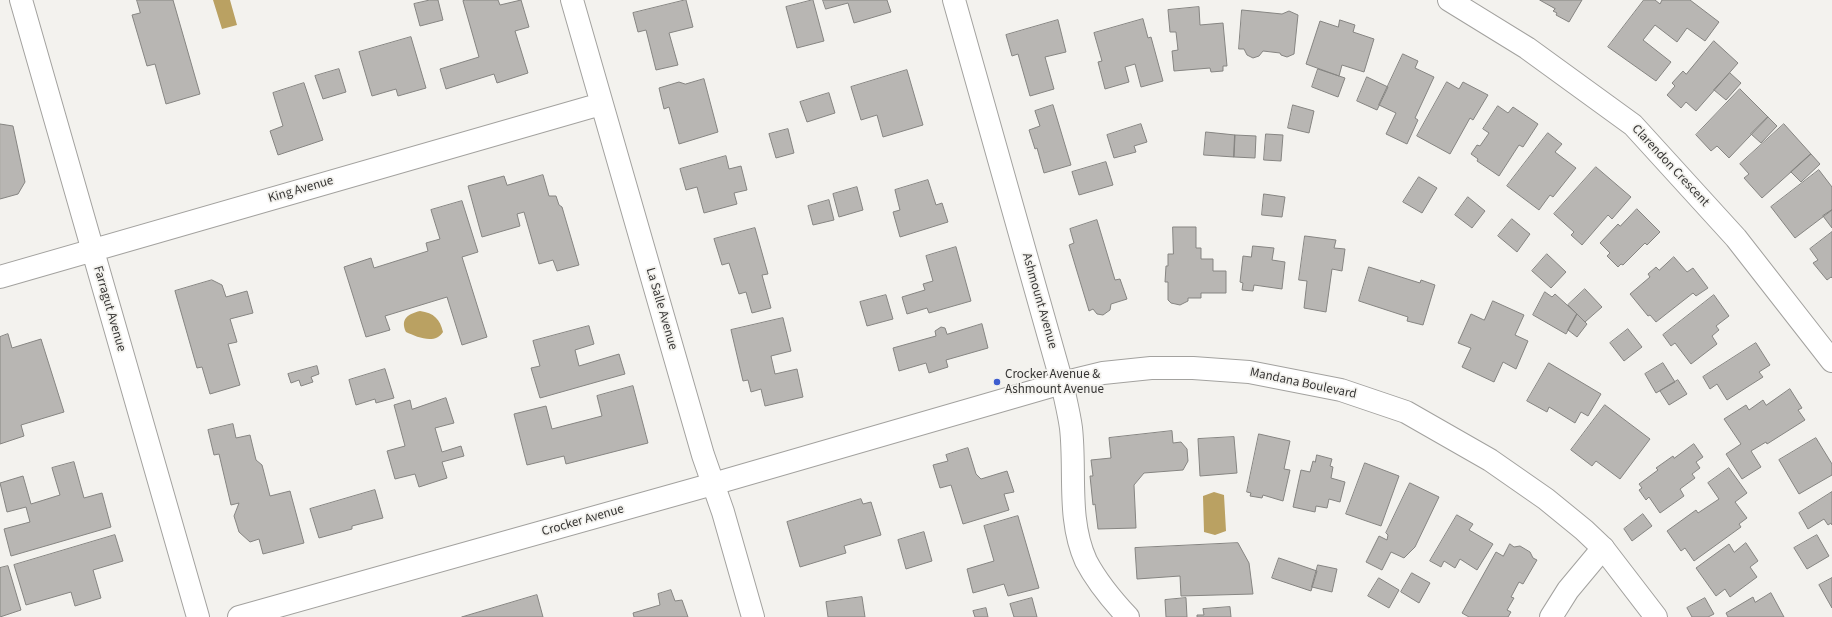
<!DOCTYPE html>
<style>
body{margin:0}
canvas{display:block;background:#f3f2ee}
</style>
<canvas width="1832" height="617"></canvas>
<script>
const ctx = document.querySelector('canvas').getContext('2d');
ctx.lineJoin = 'round';
function fillPath(path, color) {
  ctx.fillStyle = color;
  ctx.fill(path, 'evenodd');
}
function strokePath(path, color, width, dash) {
  ctx.strokeStyle = color;
  ctx.lineWidth = width;
  ctx.lineCap = dash ? 'butt' : 'round';
  ctx.setLineDash(dash || []);
  ctx.stroke(path);
}
function write(font, color, halo, rows, align = 'center') {
  ctx.font = font + ' "Source Sans 3",sans-serif';
  ctx.lineWidth = 3.5;
  ctx.setLineDash([]);
  ctx.textBaseline = 'middle';
  ctx.strokeStyle = halo;
  ctx.fillStyle = color;
  for (const [text, x, y, turn = 0] of rows) {
    ctx.save();
    ctx.translate(x, y);
    ctx.rotate((+turn || 0) * Math.PI / 180);
    ctx.textAlign = isNaN(turn) ? turn : align;
    if (halo) ctx.strokeText(text, 0, 0);
    ctx.fillText(text, 0, 0);
    ctx.restore();
  }
}
fillPath(new Path2D(`
 M213,0H230L237,25L222,29Z
 M420,311C434,313 440,319 443,332C435,345 417,337 406,332C400,319 408,314 420,311Z
 M1214,492L1224,495L1226,531L1215,535L1204,532L1203,496Z`), '#baa162');
const building = new Path2D(`
 M137,0H173L200,94L166,104L155,64L147,66L132,15L140,13Z
 M430,0H438L443,20L420,26L414,4Z
 M466,0H498L500,5L521,0L529,27L515,31L528,73L497,83L494,74L446,89L440,69L479,57L463,1Z
 M686,0L693,27L669,33L678,65L656,70L646,30L638,32L633,13Z
 M813,0L824,41L797,48L786,7Z
 M823,0H887L891,12L854,23L848,3L826,9Z
 M1540,0H1582L1569,22L1556,15L1557,13L1553,11L1555,9Z
 M1644,0H1655L1660,4L1662,0H1690L1719,22L1705,41L1687,28L1677,42L1655,25L1643,40L1671,62L1656,81L1608,47Z
 M1199,7L1200,25L1223,23L1227,66H1223V71L1211,72L1210,68L1174,71L1172,51L1178,50L1176,32H1170L1168,10Z
 M1242,10L1282,14L1289,11L1298,15L1294,54L1287,57L1281,55L1280,53L1263,51L1259,56L1253,58L1247,55L1244,49H1239Z
 M1143,19L1148,38L1151,37L1163,81L1141,87L1135,64L1125,67L1129,82L1105,89L1098,62L1102,61L1094,33Z
 M1058,20L1066,52L1045,57L1054,89L1030,96L1018,54L1012,56L1006,35Z
 M1340,20L1355,25L1353,32L1374,39L1364,72L1342,65L1339,76L1306,64L1320,21L1338,27Z
 M411,37L426,88L398,96L396,89L372,96L359,52Z
 M1714,41L1738,63L1696,111L1686,102L1681,108L1667,95L1675,86L1672,83L1683,71L1686,74Z
 M1403,54L1418,61L1415,68L1434,77L1415,118L1418,120L1407,144L1386,134L1396,113L1379,105Z
 M339,69L346,92L323,99L315,76Z
 M1318,69L1345,78L1338,97L1312,87Z
 M907,70L923,125L883,137L877,115L861,120L851,87Z
 M1730,73L1741,83L1726,100L1714,90Z
 M1367,77L1388,87L1377,110L1357,101Z
 M704,79L718,132L679,144L669,107L664,109L659,88L679,82L685,84Z
 M1447,82L1459,89L1463,82L1488,95L1473,120L1470,118L1450,154L1417,136Z
 M304,83L323,140L278,155L270,131L283,126L273,93Z
 M1740,89L1768,117L1729,158L1717,146L1711,151L1696,135Z
 M829,93L835,113L807,122L800,102Z
 M1053,105L1071,165L1044,173L1037,148L1035,149L1029,130L1040,126L1035,111Z
 M1293,105L1314,111L1309,133L1288,128Z
 M1498,106L1508,113L1513,107L1538,124L1523,147L1519,145L1499,176L1477,161L1478,159L1471,154L1477,145L1480,146L1489,133L1483,129Z
 M1768,117L1777,126L1761,143L1751,134Z
 M0,124L13,126L25,182L18,194L0,199Z
 M1141,124L1147,142L1134,146L1136,152L1114,158L1107,135Z
 M1784,124L1811,154L1762,198L1744,178L1749,174L1740,164Z
 M788,129L794,153L776,158L769,134Z
 M1206,132L1235,135L1234,157L1204,155Z
 M1548,133L1562,144L1555,152L1576,168L1553,197L1550,195L1539,210L1507,186Z
 M1266,134L1283,135L1281,161L1264,160Z
 M1235,135L1256,136L1255,158L1234,157Z
 M1811,154L1820,164L1801,182L1791,172Z
 M726,156L729,169L741,166L747,190L734,193L737,204L704,213L697,187L686,190L680,169Z
 M1106,162L1113,185L1079,195L1072,172Z
 M1596,167L1631,197L1612,219L1608,215L1582,245L1571,235L1574,232L1554,214Z
 M1819,170L1832,187V210L1795,238L1771,207Z
 M543,175L549,196H556L559,205L562,207L579,265L557,271L553,260L539,264L524,212L517,214L520,226L482,237L468,186L504,176L507,185Z
 M1419,177L1437,188L1422,213L1403,202Z
 M928,180L936,205L942,203L948,222L900,237L893,212L900,210L895,190Z
 M857,187L863,210L839,217L833,194Z
 M1264,194L1285,197L1282,217L1262,215Z
 M1468,197L1485,211L1472,228L1455,215Z
 M829,200L834,220L813,225L808,206Z
 M462,201L478,252L462,257L487,337L462,345L447,297L385,316L390,330L366,337L344,267L371,258L374,268L428,251L426,243L440,239L431,210Z
 M1637,209L1660,232L1647,245L1645,243L1623,265L1621,264L1618,267L1607,256L1610,253L1600,243L1618,224L1620,226Z
 M1832,210V228L1823,216Z
 M1512,219L1530,234L1517,252L1498,236Z
 M1097,220L1115,280L1120,279L1127,299L1111,304L1110,310L1103,315L1097,314L1093,309L1089,311L1069,245L1074,243L1070,229Z
 M1173,227H1196V248H1201V259H1213V271H1226V293H1201V298H1188V301L1180,305L1171,303L1168,300V282H1165L1166,266H1168V254H1173Z
 M755,228L768,274L762,275L771,308L752,313L746,292L739,294L729,263L722,265L714,239Z
 M1832,232V278L1831,277L1827,280L1813,263L1818,260L1810,249Z
 M1305,236L1336,240L1334,248L1345,249L1342,271L1332,269L1326,312L1304,308L1307,281L1299,280Z
 M1253,246L1274,248L1272,260L1285,262L1282,289L1254,285L1253,291L1242,290L1243,283L1240,282L1243,256L1251,257Z
 M956,247L971,301L929,313L927,308L907,314L902,297L925,290L923,284L933,281L926,256Z
 M1547,254L1566,272L1551,288L1532,271Z
 M1674,257L1687,272L1693,268L1708,288L1696,296L1693,293L1656,322L1650,315L1648,316L1630,294L1650,277L1648,274L1656,267L1659,270Z
 M1369,267L1420,283L1421,280L1435,285L1423,325L1407,321L1408,317L1359,301Z
 M212,280L222,285L226,297L247,291L253,313L230,319L237,342L228,344L240,385L210,394L202,367L197,368L175,291Z
 M1585,289L1602,307L1585,322L1568,305Z
 M1545,292L1552,297L1555,294L1577,314L1566,334L1533,315Z
 M886,295L893,319L867,326L860,302Z
 M1714,295L1729,316L1716,326L1719,330L1712,336L1717,344L1691,364L1675,343L1671,346L1663,335Z
 M1493,301L1524,315L1515,335L1528,341L1516,369L1503,362L1494,382L1462,367L1471,348L1458,343L1471,314L1484,320Z
 M1577,314L1587,324L1577,337L1568,330Z
 M783,318L791,351L771,356L775,374L797,369L803,397L765,406L761,389L751,392L748,380L743,381L731,330Z
 M982,324L988,348L946,360L948,367L929,373L926,363L899,371L893,348L936,336L935,331L941,327L945,328L947,334Z
 M589,326L594,344L575,350L579,366L619,354L625,374L540,398L531,368L540,366L533,341Z
 M1628,329L1642,347L1624,361L1610,343Z
 M8,334L12,348L41,339L64,412L21,425L24,436L0,444V337Z
 M1756,343L1770,365L1759,372L1763,377L1727,400L1717,384L1710,389L1703,377Z
 M1549,363L1601,394L1588,416L1581,412L1575,423L1549,407L1547,412L1527,401Z
 M1663,363L1675,382L1656,393L1645,374Z
 M317,366L319,374L311,377L313,382L301,386L299,380L291,383L288,374Z
 M385,369L394,398L376,403L375,399L356,405L349,380Z
 M1678,380L1687,394L1669,405L1660,391Z
 M633,386L648,443L566,464L564,456L527,465L514,414L546,406L552,429L602,416L597,396Z
 M1790,389L1802,408L1798,410L1805,420L1767,444L1766,442L1751,451L1761,467L1742,479L1726,454L1741,444L1724,419L1746,405L1749,410L1763,400L1766,405Z
 M446,398L454,423L435,428L442,452L461,446L464,456L442,462L447,478L419,487L415,474L395,479L387,451L405,446L394,405L410,400L412,409Z
 M1605,405L1650,439L1620,479L1596,461L1592,466L1571,450Z
 M233,424L236,438L250,435L256,460L262,465L270,496L290,491L304,543L263,554L259,539L250,542L239,532L234,516L239,503L231,505L219,454L214,455L208,430Z
 M1172,431L1173,443L1181,442L1187,449L1188,461L1183,470L1144,473L1134,485L1136,528L1098,529L1095,504L1093,505L1090,476H1093L1091,460L1111,458L1109,438Z
 M1259,434L1290,441L1284,469L1290,470L1283,501L1263,495L1262,498L1250,496L1251,493L1247,492Z
 M1234,437L1237,473L1200,476L1198,439Z
 M1816,438L1832,464V475L1799,494L1779,460Z
 M1694,444L1703,457L1696,462L1700,468L1692,474L1695,478L1680,489L1684,496L1660,513L1649,497L1646,500L1639,490L1642,488L1639,484L1658,470L1656,468L1673,456L1674,458Z
 M968,448L976,474L981,479L1007,471L1014,492L1004,494L1009,510L963,524L951,485L940,488L933,465L948,461L946,455Z
 M1317,455L1332,459L1330,466L1333,467L1331,478L1345,482L1340,502L1329,499L1327,508L1316,506L1315,512L1293,507L1301,470L1310,472L1313,461L1315,462Z
 M74,462L84,498L102,493L111,527L11,556L4,529L30,522L26,507L7,512L0,483L23,476L31,504L60,495L52,468Z
 M1365,463L1399,476L1381,526L1346,514Z
 M1729,468L1747,493L1735,502L1747,518L1739,524L1741,527L1694,561L1685,548L1681,551L1667,531L1696,510L1698,513L1719,499L1708,483Z
 M1410,483L1439,497L1415,547L1404,558L1391,552L1382,570L1366,562L1379,536L1387,540L1388,535L1386,533Z
 M375,490L383,518L352,526V529L319,538L310,509Z
 M1832,492V525L1831,523L1828,525L1824,519L1808,529L1799,513Z
 M861,499L863,504L871,502L881,535L844,546L846,553L800,567L787,522Z
 M1643,514L1652,526L1632,541L1624,529Z
 M1457,515L1473,524L1469,530L1493,544L1477,570L1460,559L1455,568L1444,561L1441,567L1430,561Z
 M1018,516L1039,588L1008,596L1004,584L973,593L967,569L994,561L984,526Z
 M924,532L932,561L906,569L898,540Z
 M115,535L123,561L93,570L101,598L75,606L71,592L26,605L14,565Z
 M1817,535L1829,556L1807,569L1794,548Z
 M1238,543L1249,563L1253,594L1181,596L1180,576L1137,579L1135,548Z
 M1746,543L1758,561L1750,567L1757,577L1730,597L1725,589L1716,596L1696,568L1729,544L1734,552Z
 M1510,544L1514,547L1520,546L1530,552L1533,558L1537,560L1523,584L1519,582L1511,597L1514,598L1507,610L1511,612L1508,617H1469L1462,613L1496,552L1503,556Z
 M1279,558L1317,571L1311,591L1272,578Z
 M1318,565L1337,569L1332,592L1312,587Z
 M8,566L21,610L0,617V568Z
 M1412,573L1430,583L1419,603L1401,592Z
 M1379,578L1399,590L1389,608L1368,596Z
 M1832,578V608L1819,585Z
 M671,590L675,601L682,600L688,617H634L633,613L660,605L658,594Z
 M1771,593L1784,617H1728L1726,613L1753,597L1755,602Z
 M537,595L543,617H462Z
 M862,597L865,617H828L826,602Z
 M1032,598L1037,617H1014L1010,604Z
 M1186,598L1187,617H1166L1165,600Z
 M1705,598L1714,614L1708,617H1692L1687,608Z
 M1230,607L1231,617H1197V615H1204L1203,609Z
 M986,608L988,617H975L973,611Z`);
fillPath(building, '#b8b6b3');
strokePath(building, '#868582', 1);
const street = new Path2D(`
 M21,0L198,617
 M572,0L703,455L723,512L753,617
 M954,0L1062,383C1065,398 1069,413 1071,428C1076,472 1067,519 1086,561C1097,582 1112,600 1128,617
 M1449,0L1527,48L1633,125L1736,238L1832,361
 M0,277L601,104
 M1551,617L1568,590L1603,548`);
const secondary = new Path2D(`
 M239,617L713,484L1062,383L1103,373L1151,368H1193L1249,372L1341,390L1406,412L1490,460L1546,499L1584,530L1603,548L1656,617`);
strokePath(street, '#a3a29f', 24);
strokePath(secondary, '#a3a29f', 24);
strokePath(street, '#fff', 22);
strokePath(secondary, '#fff', 22);
for (const [x, y, r, color] of [
 [997,382,4,"#3d5dcf"]
]) {
  const dot = new Path2D();
  dot.arc(x, y, r, 0, 2 * Math.PI);
  ctx.fillStyle = color;
  ctx.fill(dot);
  strokePath(dot, '#f3f2ee', 1.5);
}
write('13px', '#363534', '#f3f2ee', [
 ["Clarendon Crescent",1670,166,47],
 ["King Avenue",301,190,-16],
 ["Ashmount Avenue",1039,301,74],
 ["Farragut Avenue",109,309,74],
 ["La Salle Avenue",661,309,74],
 ["Mandana Boulevard",1303,384,12],
 ["Crocker Avenue",583,521,-16]
]);
write('13px', '#363534', '#f3f2ee', [
 ["Crocker Avenue &",1005,375],
 ["Ashmount Avenue",1005,390]
], 'left');
</script>
